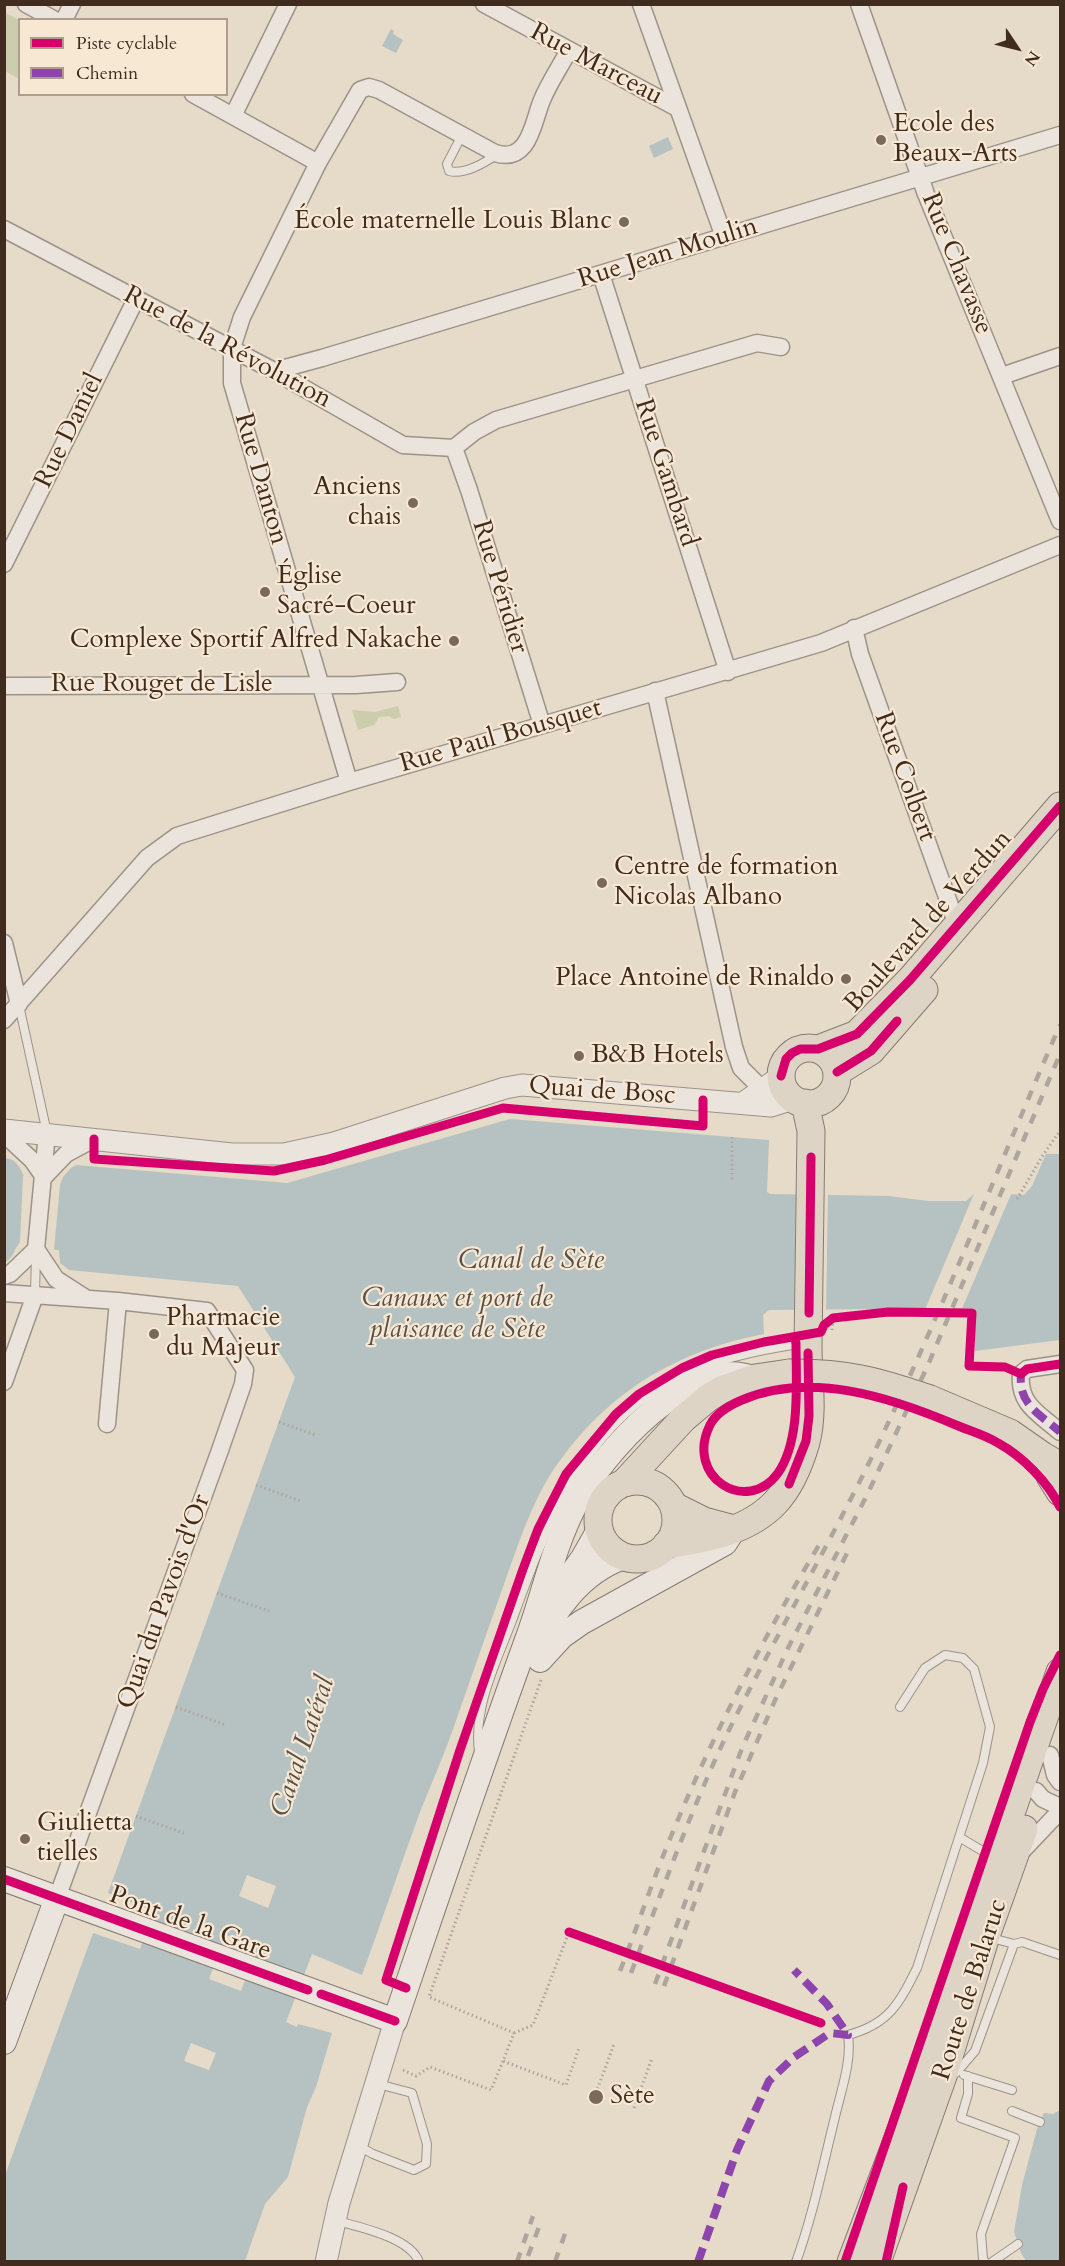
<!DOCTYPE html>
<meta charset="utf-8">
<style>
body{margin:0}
#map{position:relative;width:1065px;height:2266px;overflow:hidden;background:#e6dac9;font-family:Cardo,serif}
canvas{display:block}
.frame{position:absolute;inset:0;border:6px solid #402c1f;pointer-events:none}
.legend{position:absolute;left:18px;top:18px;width:210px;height:78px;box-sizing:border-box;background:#f7e8d4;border:2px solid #ae9d8c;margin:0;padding:8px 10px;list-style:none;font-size:18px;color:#402c1f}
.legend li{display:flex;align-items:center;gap:12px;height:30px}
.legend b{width:30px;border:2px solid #ae9d8c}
.north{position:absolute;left:987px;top:18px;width:60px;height:60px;-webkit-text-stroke:4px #f7e8d4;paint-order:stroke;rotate:125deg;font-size:16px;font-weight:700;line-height:24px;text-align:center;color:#402c1f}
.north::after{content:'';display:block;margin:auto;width:21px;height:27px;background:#402c1f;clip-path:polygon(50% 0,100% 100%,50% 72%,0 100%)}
</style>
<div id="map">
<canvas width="1065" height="2266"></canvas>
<div class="frame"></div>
<ul class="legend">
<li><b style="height:8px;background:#d6006c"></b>Piste cyclable</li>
<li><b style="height:8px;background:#8e44ad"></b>Chemin</li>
</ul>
<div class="north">N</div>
</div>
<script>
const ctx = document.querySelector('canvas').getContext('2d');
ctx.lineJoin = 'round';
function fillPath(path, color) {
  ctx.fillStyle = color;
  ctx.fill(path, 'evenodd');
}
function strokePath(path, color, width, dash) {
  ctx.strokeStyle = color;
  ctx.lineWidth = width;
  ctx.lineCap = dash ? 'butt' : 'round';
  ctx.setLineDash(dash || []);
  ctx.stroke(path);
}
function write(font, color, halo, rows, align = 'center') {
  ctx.font = font + ' Cardo,serif';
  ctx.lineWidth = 4.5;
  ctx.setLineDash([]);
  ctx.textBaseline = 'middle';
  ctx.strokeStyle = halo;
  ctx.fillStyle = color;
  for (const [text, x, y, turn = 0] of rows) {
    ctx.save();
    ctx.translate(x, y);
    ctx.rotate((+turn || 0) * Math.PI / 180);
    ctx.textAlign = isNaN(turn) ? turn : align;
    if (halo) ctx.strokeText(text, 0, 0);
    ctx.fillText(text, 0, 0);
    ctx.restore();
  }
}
fillPath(new Path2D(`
 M4,12L19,20V79L5,71Z
 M398,706L401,717L394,719L389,716L379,717L374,725L358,730L352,710L375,712Z`), '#cccdac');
fillPath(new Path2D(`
 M391,29L394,31L393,34L403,40L396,53L382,46Z
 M668,137L673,149L654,158L649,146Z
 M510,1119L769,1140L767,1192L770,1194L889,1196L928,1201H966L976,1192L1024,1195L1032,1186L1046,1154H1060V1340L975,1351V1308L769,1310L763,1315L764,1334C680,1350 612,1389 561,1459C533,1496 519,1543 503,1587C488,1629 473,1672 458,1715C447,1748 433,1780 420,1812C400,1866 382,1921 362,1975L312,1954L286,2022L297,2027L298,2024L332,2033L316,2087L307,2107L288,2177L265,2204L245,2261H5L4,2178L93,1933L140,1949L154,1911L108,1893L295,1377L238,1286L69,1270L60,1263L59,1250L16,1248L12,1256L5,1263V1158C16,1159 19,1166 24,1176L63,1177L71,1168L76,1165L287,1183ZM247,1875L276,1886L268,1908L239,1896ZM226,1935L257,1947L241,1991L209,1979ZM191,2043L216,2053L209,2070L184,2061Z
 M1060,2110V2261H1026L1021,2253L1014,2232L1022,2185L1037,2129L1044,2113L1053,2114Z`), '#b6c2c1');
fillPath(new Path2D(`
 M23,1176L63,1177L60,1185L54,1250L16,1248L20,1242Z
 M976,1189L1012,1192L961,1311L924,1312Z
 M796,1192L828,1193L826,1313H794Z`), '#e6dac9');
const service = new Path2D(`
 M462,135L447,164L449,171C465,175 484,163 498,154
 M19,1005L47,1133
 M35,1295L36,1253
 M479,1752C473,1706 497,1661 513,1618C545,1530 580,1433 666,1384C708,1360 758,1350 805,1343
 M959,1837L986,1853L990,1859
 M1014,1944L1022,1942L1060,1955
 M952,2074L956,2073L975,2051L1014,1944L988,1937
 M964,2075L1012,2090
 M968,2076V2094L961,2118L1015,2138L981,2234L983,2259L985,2262
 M1012,2111L1040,2122
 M357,2145L373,2154L414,2170L426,2164L427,2144L412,2093L378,2084
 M334,2220C358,2227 410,2237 419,2262
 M796,2262C813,2215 823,2165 835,2117C841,2091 852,2061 848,2035C889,2024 899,2004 917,1968L983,1763L990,1727L974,1669L963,1658L945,1655L925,1668L900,1707
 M992,2262L1018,2244`);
const minor = new Path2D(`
 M26,4L55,20
 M484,4L677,108
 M641,4L724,237
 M859,4L926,194L1060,521
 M64,20L72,4
 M193,94L318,163
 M233,116L288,4
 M4,229L274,371L403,445L454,448
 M601,274L728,672
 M274,371L322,358L1060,135
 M1002,376L1060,356
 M454,448L474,432L496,420L757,343L781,347
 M454,448L469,490L542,725
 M4,564L136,299
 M854,628L860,654L957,925
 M4,686L356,685L397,682
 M655,691L734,1047L741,1068L762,1089
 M349,782L232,383V348L242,317L318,163L360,90L369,87L379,90L495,153C530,164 533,121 542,100C549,83 560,67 569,50
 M4,943L19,1004
 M4,1020L147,858L177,836L349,782L821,643L1060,545
 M4,1134L32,1160L44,1177
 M44,1177L66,1154L94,1139
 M36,1249L47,1133
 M36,1249L56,1279L84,1297
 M4,1276L10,1274L36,1249
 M4,1293L118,1301L207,1311L245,1370L243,1384L219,1453L57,1898
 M1060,1364L1027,1369L1021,1374C1018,1405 1040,1414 1060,1432
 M4,1382L35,1295
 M107,1424L118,1301
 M1050,1755L1055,1775L1060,1782
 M1036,1791L1043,1799L1060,1807
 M1021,1852L1060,1811`);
const tertiary = new Path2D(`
 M743,1103L781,1076
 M4,1130L232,1154H284L334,1143L505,1088L522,1085L771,1106L793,1099
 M326,2262L339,2203L395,2021`);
const secondary = new Path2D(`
 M563,1586L583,1558L599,1530
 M533,1652C553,1612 580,1572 624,1557
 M540,1660L562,1636L582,1622L725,1543L734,1529
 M4,1879L395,2021C438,1894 481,1766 527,1640C544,1594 553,1547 576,1503C602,1454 690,1354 752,1378
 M4,2042L57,1898`);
const primary = new Path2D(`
 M781 1076a28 28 0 1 1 56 0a28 28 0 1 1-56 0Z
 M818,1049L857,1034L910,980L1060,806
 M837,1072L871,1051L924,990
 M930,1399L1010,1433L1043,1456L1060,1466
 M1043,1456L1050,1476L1060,1492
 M598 1520a39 39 0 1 1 78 0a39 39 0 1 1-78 0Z
 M624,1483L683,1419L708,1398L721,1390L755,1378L789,1373
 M674,1506L704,1521L734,1529
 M666,1545C705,1539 747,1532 775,1503C790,1487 800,1463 806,1442C814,1412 808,1377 808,1346C809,1275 810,1203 811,1131L805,1103
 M851,2262L900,2133L1060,1672
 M877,2262L943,2076L986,1936L1024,1829`);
strokePath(service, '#9c9388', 10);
strokePath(minor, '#9c9388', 19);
strokePath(tertiary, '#9c9388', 23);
strokePath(secondary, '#857b72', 26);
strokePath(primary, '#857b72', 29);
strokePath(new Path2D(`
 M732,1137V1181
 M1017,1199L1043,1155L1060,1131
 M833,1318L888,1312L972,1313L969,1366L1006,1368
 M832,1330L833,1318
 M279,1422L315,1435
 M256,1485L301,1501
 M217,1593L269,1611
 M541,1680L429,1997L514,2033L503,2061L566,2085L579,2048
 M176,1707L226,1725
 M460,1750L465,1737
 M136,1816L186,1834
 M514,2033L533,2025L569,1932
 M403,2070L416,2076L430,2067L491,2090L503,2061
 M596,2093L614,2044
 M634,2108L652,2058`), '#ada69e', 3, [1.5, 3]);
strokePath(service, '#ebe4dc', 8);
strokePath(minor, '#ebe4dc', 16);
strokePath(tertiary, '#ebe4dc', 21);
strokePath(secondary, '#ebe4dc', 24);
strokePath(primary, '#ded4c6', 27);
strokePath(new Path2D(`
 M620,1971C635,1933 648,1894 663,1856C706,1748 759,1645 819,1545
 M631,1973C662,1891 691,1809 729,1730C778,1631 834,1537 881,1438C946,1302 1000,1162 1060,1025
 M655,1984L742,1748L789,1646L868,1493L928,1365L1060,1054
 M664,1986L735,1792L776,1698L851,1545
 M528,2256L542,2219
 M517,2262L533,2216
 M555,2262L567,2228`), '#ada69e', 4.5, [10, 10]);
const primaryBridge = new Path2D(`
 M789,1373C844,1372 878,1381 930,1399`);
strokePath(primaryBridge, '#857b72', 29, []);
strokePath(new Path2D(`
 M569,1932L821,2023`), '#ada69e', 3, [1.5, 3]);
strokePath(primaryBridge, '#ded4c6', 27);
strokePath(new Path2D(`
 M1026,1370L1021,1374C1018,1405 1040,1414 1060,1432
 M698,2262L737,2150L769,2081L794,2057L830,2033L848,2035L827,2004L794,1970`), '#8e44ad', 8, [15, 8]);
strokePath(new Path2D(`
 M837,1072L871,1051L897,1021
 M781,1076L786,1059L792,1053L800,1049H818L857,1034L910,980L1060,806
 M94,1139V1159L274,1171L325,1160L503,1108L703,1126V1100
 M809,1313L811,1157
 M795,1337L796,1344C796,1382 801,1440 778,1473C747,1516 684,1477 710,1425C716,1413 730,1405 742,1400C811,1371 890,1397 956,1425C970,1431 985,1435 998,1443C1022,1456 1048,1482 1060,1507
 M789,1484L806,1441L809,1416L808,1353
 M4,1879L308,1990
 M569,1932L821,2023
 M406,1988L386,1980L460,1750L523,1569L538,1529L566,1474L616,1414L639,1394L682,1368L712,1355L764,1342L821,1332L824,1325L833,1318L888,1312L972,1313L969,1366L1005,1367L1021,1374L1027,1369L1060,1364
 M321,1994L395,2021
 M845,2262L1030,1722L1043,1689L1060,1655
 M886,2262L903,2187`), '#d6006c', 9);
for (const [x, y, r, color] of [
 [881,140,6,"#7a695a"],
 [624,222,6,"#7a695a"],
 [413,503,6,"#7a695a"],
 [265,592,6,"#7a695a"],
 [454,641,6,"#7a695a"],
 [602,883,6,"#7a695a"],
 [846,979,6,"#7a695a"],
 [579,1056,6,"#7a695a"],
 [154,1334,6,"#7a695a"],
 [25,1839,6,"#7a695a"],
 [596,2097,8,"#7a695a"]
]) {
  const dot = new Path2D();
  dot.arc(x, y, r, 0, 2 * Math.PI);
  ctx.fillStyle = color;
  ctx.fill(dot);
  strokePath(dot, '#f7e8d4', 2);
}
write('26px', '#402c1f', '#f7e8d4', [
 ["Rue Marceau",596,65,28],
 ["Rue Jean Moulin",668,254,-17],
 ["Rue Chavasse",956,264,68],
 ["Rue de la Révolution",227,348,28],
 ["Rue Daniel",70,431,-64],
 ["Rue Gambard",665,473,72],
 ["Rue Danton",260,479,74],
 ["Rue Péridier",499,587,73],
 ["Rue Rouget de Lisle",162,685],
 ["Rue Paul Bousquet",501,737,-16],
 ["Rue Colbert",904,777,70],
 ["Boulevard de Verdun",929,922,-48],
 ["Quai de Bosc",602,1092,4],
 ["Quai du Pavois d'Or",165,1602,-70],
 ["Pont de la Gare",190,1924,20],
 ["Route de Balaruc",971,1990,-72]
]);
write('26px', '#402c1f', '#f7e8d4', [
 ["Ecole des",893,125],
 ["Beaux-Arts",893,155],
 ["École maternelle Louis Blanc",612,222,"right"],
 ["Anciens",401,488,"right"],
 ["chais",401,518,"right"],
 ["Église",277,577],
 ["Sacré-Coeur",277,607],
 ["Complexe Sportif Alfred Nakache",442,641,"right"],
 ["Centre de formation",614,868],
 ["Nicolas Albano",614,898],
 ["Place Antoine de Rinaldo",834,979,"right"],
 ["B&B Hotels",591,1056],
 ["Pharmacie",166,1319],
 ["du Majeur",166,1349],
 ["Giulietta",37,1824],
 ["tielles",37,1854],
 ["Sète",610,2097]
], 'left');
write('italic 27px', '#584f46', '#f7e8d4', [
 ["Canal de Sète",531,1262],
 ["Canaux et port de",457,1300],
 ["plaisance de Sète",457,1331],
 ["Canal Latéral",304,1747,-71]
]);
</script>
